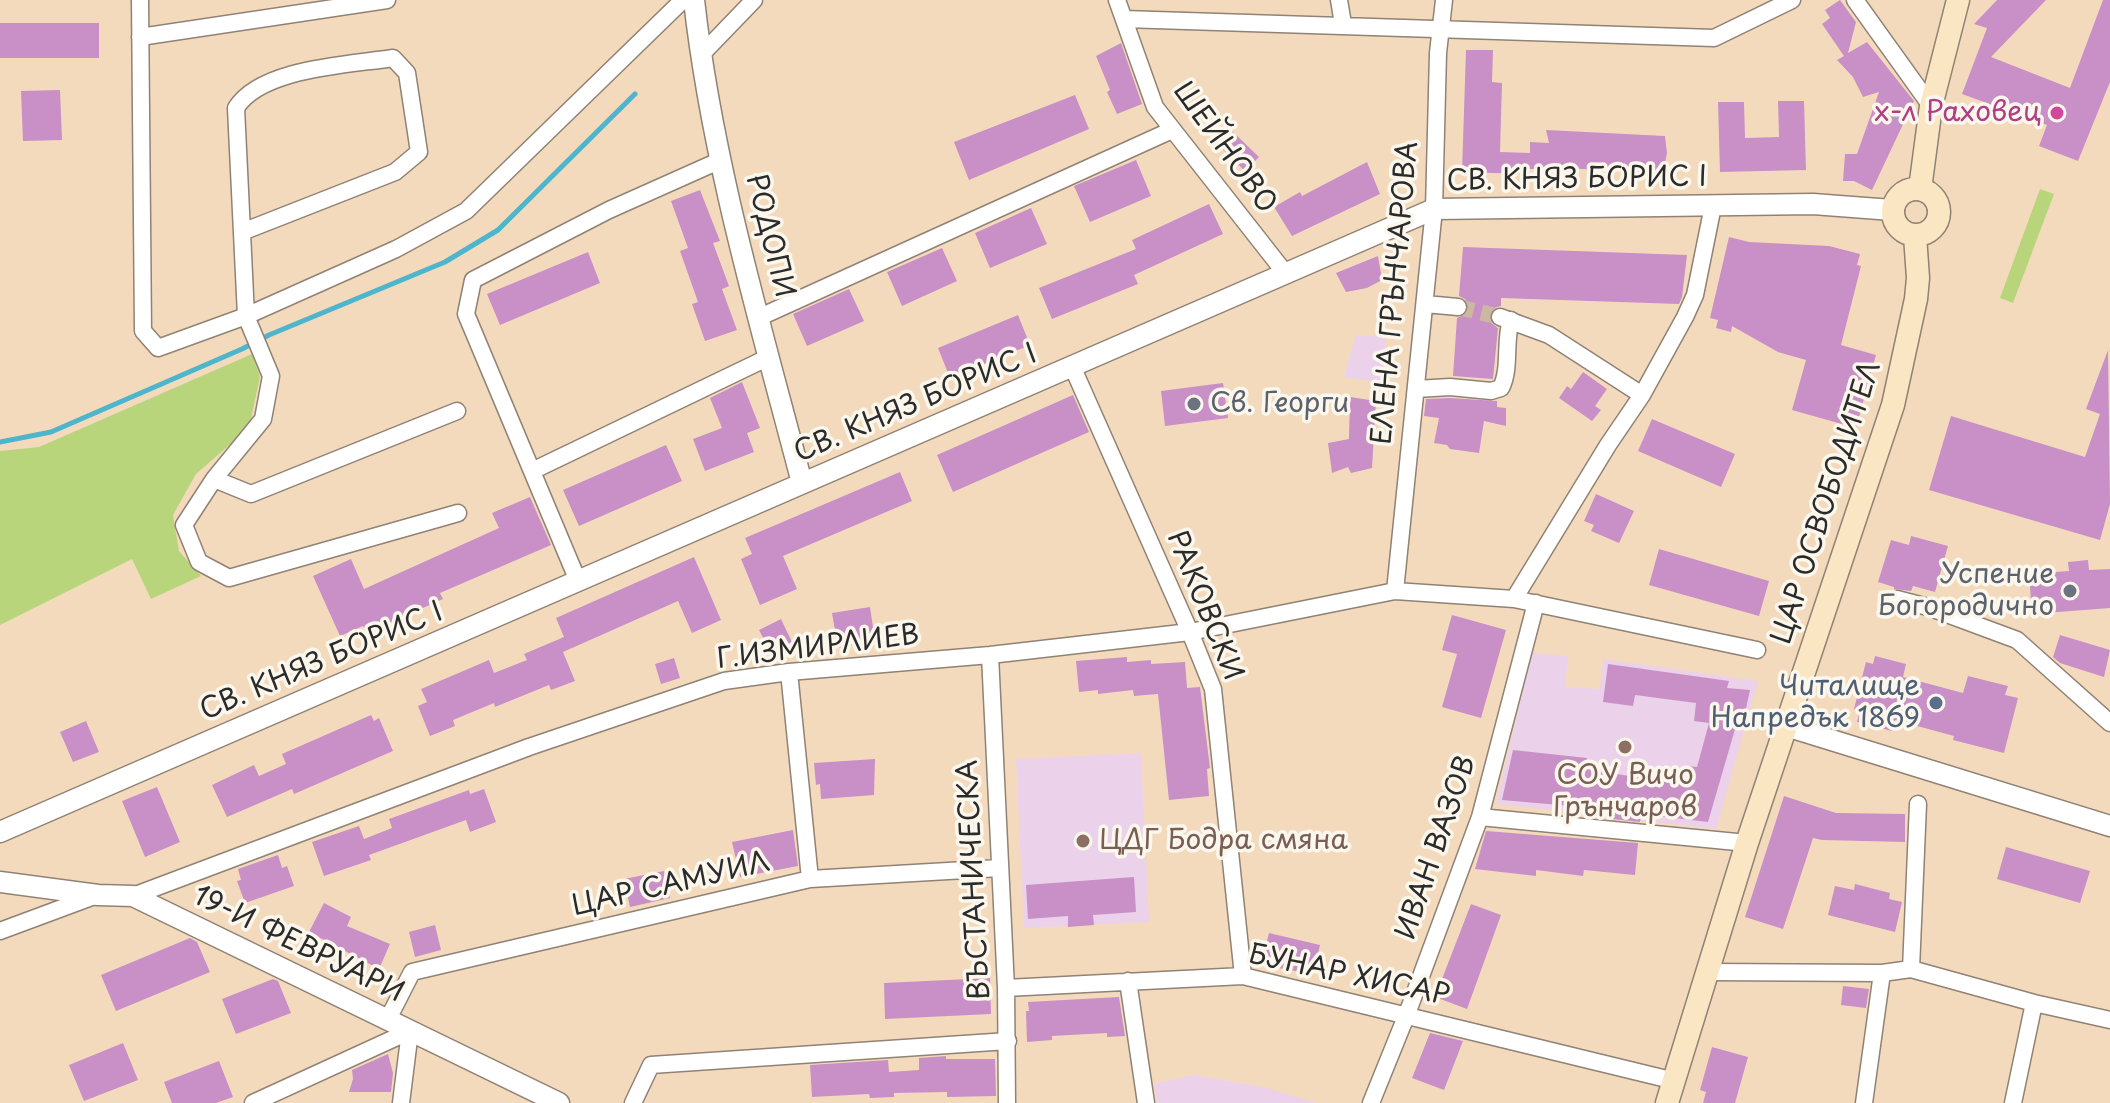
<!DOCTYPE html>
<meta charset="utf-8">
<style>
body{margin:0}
canvas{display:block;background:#f4dabd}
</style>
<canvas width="2110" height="1103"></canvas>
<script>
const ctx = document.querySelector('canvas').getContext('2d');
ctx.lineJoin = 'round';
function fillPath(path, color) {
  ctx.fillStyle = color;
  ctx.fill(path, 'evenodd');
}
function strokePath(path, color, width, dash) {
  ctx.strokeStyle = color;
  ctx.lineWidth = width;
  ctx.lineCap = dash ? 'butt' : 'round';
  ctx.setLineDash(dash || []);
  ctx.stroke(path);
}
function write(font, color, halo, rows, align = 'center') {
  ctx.font = font + ' "Playpen Sans",sans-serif';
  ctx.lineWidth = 7;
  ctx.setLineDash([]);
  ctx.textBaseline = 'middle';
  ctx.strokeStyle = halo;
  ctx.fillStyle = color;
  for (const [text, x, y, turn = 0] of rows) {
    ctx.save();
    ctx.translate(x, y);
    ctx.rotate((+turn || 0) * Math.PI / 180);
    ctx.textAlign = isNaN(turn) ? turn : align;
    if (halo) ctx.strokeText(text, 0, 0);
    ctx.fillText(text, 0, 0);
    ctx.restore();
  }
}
fillPath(new Path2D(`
 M1356,335L1386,337L1382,383L1344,377Z
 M1532,653L1568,656L1565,687L1600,689L1603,659L1758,681L1716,829L1496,804Z
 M1141,753L1149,922L1024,928L1016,759Z
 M1194,1075L1263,1087L1316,1103H1157L1154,1084Z`), '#ecd1ea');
fillPath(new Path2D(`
 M2040,189L2054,194L2013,303L2000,298Z
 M252,354L260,377L249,428L196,474L173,515L179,551L201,576L151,599L132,559L0,625V451L39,447Z`), '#b9d57c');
strokePath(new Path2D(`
 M0,442L51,432L242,349L269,335L445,262L498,230L635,94`), '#4db5cc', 5);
fillPath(new Path2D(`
 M1840,0L1856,22L1848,53L1867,42L1914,101L1872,190L1854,181H1843L1845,154H1857L1879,92L1863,97L1853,77L1837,60L1844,56L1822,24L1830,18L1825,10Z
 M1997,0H2046L1991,57L2070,88L2103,0H2110V82L2078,161L2039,146L2047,125L1962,94L1987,28L1974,24Z
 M0,23H99V58H0Z
 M1121,43L1142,104L1117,114L1107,92L1110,90L1096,56Z
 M1466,50H1493L1492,82L1502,83L1500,152L1530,153V142L1549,143L1546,130L1665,136L1667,153L1663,173L1543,167V169H1526V174L1462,172Z
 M60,90L62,140L23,141L21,91Z
 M1075,95L1089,129L969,180L954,142Z
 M1778,101H1804L1806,170L1720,172L1718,102H1744L1745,138L1779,137Z
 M1228,127L1259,157L1245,171L1214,141Z
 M1136,160L1151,196L1090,222L1074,186Z
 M1367,162L1380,194L1292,236L1274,207L1300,192L1302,196Z
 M700,190L720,241L713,243L729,286L722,289L737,330L705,341L692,304L698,302L680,251L688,248L671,201Z
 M1209,204L1223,234L1134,275L1138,284L1052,319L1039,288L1136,249L1132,240Z
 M1031,208L1047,244L990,268L975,233Z
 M1729,237L1749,242L1829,246L1860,254L1857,265L1861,266L1841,345L1876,355L1856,428L1792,410L1806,360L1778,352L1732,326L1731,332L1716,328L1718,320L1710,318Z
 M1463,247L1687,255L1682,297L1679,304L1501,298V306L1494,308L1490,314L1491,323L1498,328L1493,379L1453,376L1457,318L1466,314L1469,307L1465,299L1459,296Z
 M942,248L957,281L902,306L887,272Z
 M588,252L600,283L500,325L487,294Z
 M1378,256L1382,280L1367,288L1346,292L1336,273Z
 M849,289L864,321L807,346L793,314Z
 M1018,315L1030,345L950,378L938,348Z
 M2108,350L2110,504L2100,540L1929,490L1951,416L2085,457L2100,414L2086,409Z
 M1583,372L1607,389L1595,406L1601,410L1592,421L1559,398L1567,386L1571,389Z
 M742,382L760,428L747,433L754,452L705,471L693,439L722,428L710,398Z
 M1223,383L1228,418L1165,426L1161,391Z
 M1073,395L1089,432L953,492L937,455Z
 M1350,397L1376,401L1372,468L1351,473L1348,467L1332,473L1328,443L1349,439Z
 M1450,398L1497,401V407L1506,408V426L1484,421L1479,453L1450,449L1447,445L1434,443L1439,418L1424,416L1426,399Z
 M1652,419L1735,454L1721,487L1638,451Z
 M666,445L682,481L579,526L563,490Z
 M900,472L912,501L783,556L797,589L760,605L741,559L752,554L745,538Z
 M1596,494L1634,511L1619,543L1591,531L1594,525L1584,521Z
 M530,497L551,545L440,593L443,599L367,633L363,626L340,636L313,576L351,559L364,589L499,528L492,513Z
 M1911,536L1948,546L1935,592L1913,586L1911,591L1894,589V587L1878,582L1891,540L1909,545Z
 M1659,549L1769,581L1759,616L1649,585Z
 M694,557L721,620L692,633L678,601L563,652L575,681L551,690L549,685L495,707L494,703L453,720L455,726L430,736L418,706L427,702L421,689L489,660L494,673L527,660L524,654L564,637L556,618Z
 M2088,560L2089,570L2110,569V608L2032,614L2029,574L2069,571L2068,562Z
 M870,607L875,641L838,648L832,613Z
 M1452,615L1506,630L1481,718L1442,707L1457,654L1442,650Z
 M781,619L792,642L771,653L759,630Z
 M2060,635L2110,650L2104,677L2060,663L2053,657Z
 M1875,656L1906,664L1903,677L1963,693L1968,676L2008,686L2005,695L2018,698L2004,753L1953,740L1954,736L1895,720L1892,731L1857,722L1860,710L1854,709L1866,662L1873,664Z
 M1127,657V662L1151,660V664L1185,662L1187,688L1200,687L1210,768L1207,769L1209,796L1169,800L1158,694L1134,696L1133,690L1098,694V690L1079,692L1076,661Z
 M674,658L680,678L661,684L655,664Z
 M1608,664L1729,681L1727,688L1750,690L1745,713L1740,712L1708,822L1641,814L1640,822L1612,819L1614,805L1583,801L1582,807L1502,800L1513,750L1587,758L1586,769L1685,785L1689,766L1697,767L1709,723L1694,721L1696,703L1635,695L1633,706L1603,702Z
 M371,715L374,721L379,718L393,751L294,794L292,789L227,817L212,785L254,765L259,776L286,764L282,754Z
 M86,721L99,752L73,762L60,732Z
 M875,759L874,795L821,799L820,784L816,785L814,763Z
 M157,787L180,842L145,857L122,801Z
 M484,789L496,822L470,832L466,820L369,855L371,860L324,876L312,842L359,826L364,839L392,828L389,819L469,790L470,794Z
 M1784,796L1836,813L1905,814V842L1822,840L1813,838L1783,929L1745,917Z
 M793,830L798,866L740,877L732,842Z
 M1486,831L1638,843L1635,875L1584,870L1583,876L1536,870V876L1475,869Z
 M2006,847L2090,871L2080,903L1997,879Z
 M278,855L282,868L287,866L294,886L245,903L237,881L241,880L238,869Z
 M664,871L670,898L630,907L624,879Z
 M1134,877L1136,912L1093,915L1094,925L1068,927V916L1028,919L1026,885Z
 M1855,884L1890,893L1889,899L1902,902L1895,932L1828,915L1835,886L1854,890Z
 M324,903L351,917L347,926L390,944L379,969L309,932Z
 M1471,904L1501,915L1467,1009L1435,997Z
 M435,925L441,950L415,957L409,932Z
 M1269,933L1320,945L1313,974L1261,965Z
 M190,938L197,942L210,972L116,1011L101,975Z
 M990,978L991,1014L885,1019L884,983Z
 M273,979L278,981L291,1013L236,1034L222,999Z
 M1843,986L1869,989L1866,1008L1841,1005Z
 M1119,997L1125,1036L1107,1037V1033L1052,1036V1040L1027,1042L1026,1011H1029L1028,1002Z
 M1430,1033L1463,1041L1444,1090L1412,1078Z
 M123,1043L138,1080L84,1101L69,1065Z
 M1712,1047L1748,1057L1735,1103H1703L1706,1092L1700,1090Z
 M388,1054L393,1073L391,1092H349L353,1079L352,1070Z
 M946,1056V1059H995L996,1096L947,1097V1092L894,1093V1097L870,1098L869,1094L812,1097L810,1065L888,1060L889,1072L919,1070V1058Z
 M219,1061L233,1097L216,1103H172L164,1082Z`), '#c890c7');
strokePath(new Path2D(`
 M1458,307L1500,317`), '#ccb7a0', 16, [16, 8]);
const minor = new Path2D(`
 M140,0L143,331L158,348L246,316L396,249L466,211L683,0
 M1117,0L1155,107L1286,274
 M1339,0L1343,24
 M1855,0L1931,106
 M1124,19L1714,38L1792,0
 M140,37L387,0
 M700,56L754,0
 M242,232L395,172L419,152L407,73L393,58C348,65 261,68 236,108L246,316L271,376L263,419L214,479L184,525L199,562L229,578L458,513
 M1425,304L1458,307
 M760,317L1172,130
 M1500,317L1549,335L1642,395
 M1072,366L1190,632L1213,689L1243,976
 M1416,389L1450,387L1491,391L1501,388C1511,368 1504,342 1511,320
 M532,471L769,357
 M214,479L251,494L457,411
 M578,581L466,314L473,280L609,210L721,160
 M1395,591L1434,209L1438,53L1444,0
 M1514,599L1608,445L1642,395L1685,317L1695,295L1713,206
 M1897,599L1928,607L2017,640L2110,723
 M990,655L1006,988L1007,1103
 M789,672L810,879
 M1480,817L1747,843
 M133,896L529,747L724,681L789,672L990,655L1190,632L1395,591L1514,599L1757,650
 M0,931L97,895
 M1911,969L1918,804
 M1707,972L1882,973L1911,969L2034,1003L2110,1020
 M1128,981L1146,1103
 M1006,988L1243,976L1675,1081
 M387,1021L412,972L810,879L1000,868
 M253,1103L410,1031
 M401,1103L410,1031
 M633,1103L651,1065L1008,1041
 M1371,1103L1407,1014L1480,817L1536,603
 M1864,1103L1882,973
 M2013,1103L2034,1003`);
const tertiary = new Path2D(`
 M694,0C712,162 761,326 802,483
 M1786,726L2110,826
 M0,832L1434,209L1813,204L1892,210
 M0,882L98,895L133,896L559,1103`);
const secondary = new Path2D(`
 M1893 212a23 23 0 1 1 46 0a23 23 0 1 1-46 0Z
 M1920,189L1931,106L1958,0
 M1667,1103L1747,843L1893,405L1916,299L1918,278L1915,236`);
strokePath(minor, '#908274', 19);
strokePath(tertiary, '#908274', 23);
strokePath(secondary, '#908274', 25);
strokePath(minor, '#fff', 16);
strokePath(tertiary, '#fff', 20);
strokePath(secondary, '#fbe6c4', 22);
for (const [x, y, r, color] of [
 [2057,113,8,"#d1479c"],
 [1194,404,8,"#6b7280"],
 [2070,591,8,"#6b7280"],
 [1936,703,8,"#5c6f8a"],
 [1625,747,8,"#8d6e63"],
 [1083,841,8,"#8d6e63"]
]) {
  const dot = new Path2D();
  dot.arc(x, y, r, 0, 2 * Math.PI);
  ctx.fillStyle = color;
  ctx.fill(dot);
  strokePath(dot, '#fbf7ec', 3);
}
write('28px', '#b23c85', '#fbf7ec', [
 ["х-л Раховец",2041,113]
], 'right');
write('28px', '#2b2b2b', '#fbf7ec', [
 ["ШЕЙНОВО",1224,148,54],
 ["СВ. КНЯЗ БОРИС I",1577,180,-1],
 ["РОДОПИ",769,236,76],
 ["ЕЛЕНА ГРЪНЧАРОВА",1396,293,-85],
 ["СВ. КНЯЗ БОРИС I",916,404,-23],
 ["ЦАР ОСВОБОДИТЕЛ",1827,503,-72],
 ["РАКОВСКИ",1204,606,68],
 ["Г.ИЗМИРЛИЕВ",818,648,-7],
 ["СВ. КНЯЗ БОРИС I",322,662,-23],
 ["ИВАН ВАЗОВ",1437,848,-71],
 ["ВЪСТАНИЧЕСКА",975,880,-93],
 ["ЦАР САМУИЛ",671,885,-13],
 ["19-И ФЕВРУАРИ",298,945,26],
 ["БУНАР ХИСАР",1349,976,12]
]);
write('28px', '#5b616d', '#fbf7ec', [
 ["Св. Георги",1210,404],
 ["Успение",2054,575,"right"],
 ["Богородично",2054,607,"right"]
], 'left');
write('28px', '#4e5e75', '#fbf7ec', [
 ["Читалище",1920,687],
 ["Напредък 1869",1920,719]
], 'right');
write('28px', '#785e54', '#fbf7ec', [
 ["СОУ Вичо",1625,776],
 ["Грънчаров",1625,808],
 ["ЦДГ Бодра смяна",1099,841,"left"]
]);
</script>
